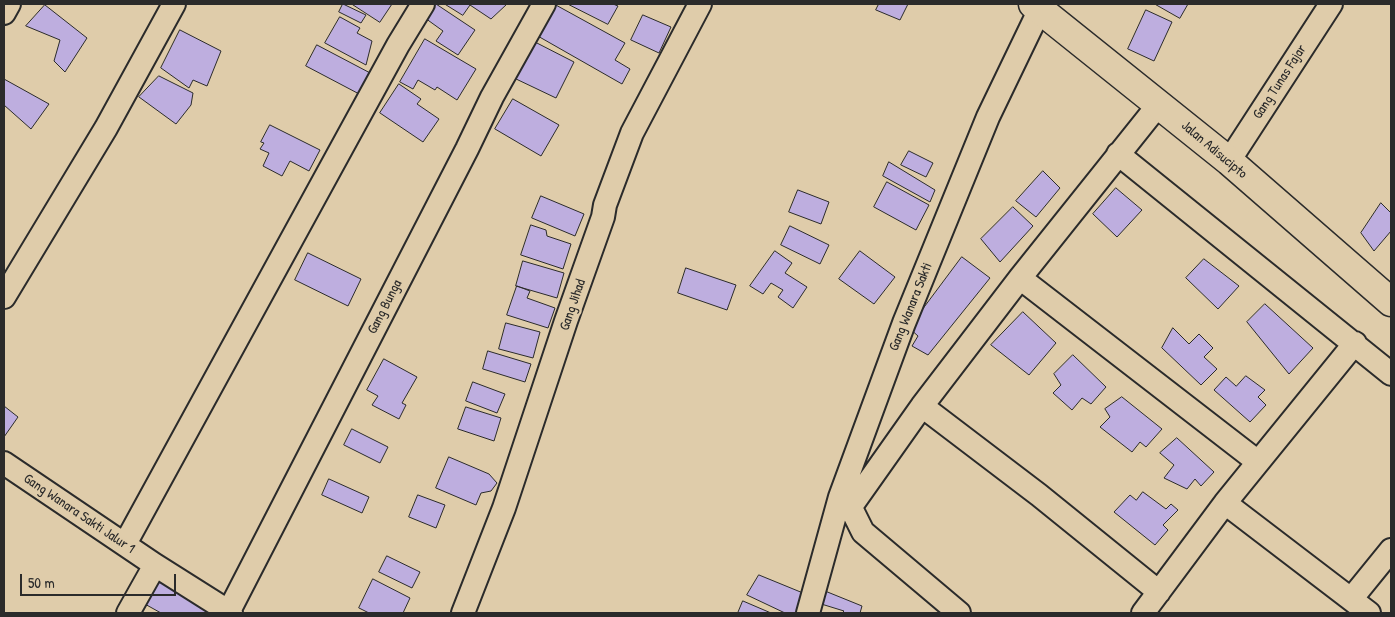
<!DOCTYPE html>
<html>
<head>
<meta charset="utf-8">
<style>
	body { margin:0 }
	#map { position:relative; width:1395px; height:617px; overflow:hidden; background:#dfccaa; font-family:"Patrick Hand",sans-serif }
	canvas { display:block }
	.frame { position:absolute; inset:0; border:5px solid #2b2b2b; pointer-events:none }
	.scale { position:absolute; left:20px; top:574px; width:156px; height:22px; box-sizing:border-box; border:2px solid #2b2b2b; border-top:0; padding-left:6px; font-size:15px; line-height:18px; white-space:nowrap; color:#2b2b2b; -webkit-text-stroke:4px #dfccaa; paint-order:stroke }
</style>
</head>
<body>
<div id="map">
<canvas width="1395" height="617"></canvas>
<div class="frame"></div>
<div class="scale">50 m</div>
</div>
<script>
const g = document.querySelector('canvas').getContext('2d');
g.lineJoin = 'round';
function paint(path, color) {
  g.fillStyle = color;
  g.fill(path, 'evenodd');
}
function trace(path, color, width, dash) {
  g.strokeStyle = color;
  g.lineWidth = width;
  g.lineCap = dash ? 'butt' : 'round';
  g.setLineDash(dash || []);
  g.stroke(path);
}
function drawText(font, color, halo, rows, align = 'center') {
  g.font = font + ' "Patrick Hand",sans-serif';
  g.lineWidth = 4.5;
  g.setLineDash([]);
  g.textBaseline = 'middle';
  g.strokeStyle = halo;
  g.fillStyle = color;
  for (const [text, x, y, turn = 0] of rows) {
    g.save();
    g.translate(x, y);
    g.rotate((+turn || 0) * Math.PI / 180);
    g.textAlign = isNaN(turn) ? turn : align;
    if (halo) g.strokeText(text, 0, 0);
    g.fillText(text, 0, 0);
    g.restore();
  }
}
const building = new Path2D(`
	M343,4L366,15L361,23L339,12Z
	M352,4H392L380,22Z
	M436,4L475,30L458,55L436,41L443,31L425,18Z
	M445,4H507L491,19L470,5L463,15Z
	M554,4L625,43L615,60L630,69L622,84L536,35Z
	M568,4H613L618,6L608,24Z
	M879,4H908L900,20L876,10Z
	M1155,4H1188L1180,18Z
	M45,5L87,38L65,72L54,61L60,40L26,26Z
	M1146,10L1172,22L1154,61L1128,49Z
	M643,15L671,27L659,53L631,40Z
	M340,17L360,28L357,33L372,41L366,65L325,43Z
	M180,30L221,51L207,86L193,80L189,88L161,68Z
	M425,39L476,69L457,100L437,87L435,90L418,80L413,89L400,82Z
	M533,41L574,62L556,98L514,78Z
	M317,45L374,75L363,96L306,66Z
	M159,76L193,93L191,105L176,124L139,97Z
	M4,79L49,104L31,129L4,105Z
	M399,84L421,99L417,104L439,119L423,142L380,113Z
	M513,99L559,125L541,156L495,129Z
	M270,125L320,150L309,171L290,161L282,176L263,166L269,153L260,149L264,143L261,142Z
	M909,151L933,163L926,177L901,165Z
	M889,162L935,190L930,202L883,176Z
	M1043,171L1060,188L1036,217L1016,201Z
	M887,182L929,205L916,230L874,207Z
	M1116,188L1142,210L1117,237L1093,214Z
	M798,190L829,202L821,224L789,212Z
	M541,196L584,214L575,236L532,218Z
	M1381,203L1391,213V231L1374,251L1361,233Z
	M1013,207L1033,226L1000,262L981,239Z
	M531,225L546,230L547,236L571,244L563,269L521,255Z
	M790,226L829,245L820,264L781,245Z
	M775,251L792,263L785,273L807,287L793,308L778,297L783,290L771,283L763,294L750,286Z
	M860,251L895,277L874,304L839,279Z
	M308,253L361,279L348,306L295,280Z
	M962,257L990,278L928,355L912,346L918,336L909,328Z
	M1204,259L1239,286L1218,309L1186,278Z
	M523,261L564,273L557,298L516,286Z
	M686,268L736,285L727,310L678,293Z
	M517,286L530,291L527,298L555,308L548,328L507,315Z
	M1265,304L1313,348L1289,374L1247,322Z
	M1023,312L1056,343L1029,375L991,345Z
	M506,323L540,332L533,358L499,349Z
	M1173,328L1189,344L1199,334L1213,348L1204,357L1217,369L1201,385L1162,348Z
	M488,351L531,364L525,382L483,369Z
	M1073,355L1106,387L1091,404L1082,398L1072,410L1053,393L1061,385L1054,374Z
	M384,359L417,377L402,403L406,405L399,419L372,405L378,396L367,390Z
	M1246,376L1265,390L1258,397L1266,405L1250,422L1214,390L1226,377L1236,386Z
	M473,382L505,394L497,413L466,401Z
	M1122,397L1162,429L1146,447L1140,442L1132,452L1100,427L1110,417L1105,409Z
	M4,406L18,417L4,437Z
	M466,407L501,418L494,441L458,429Z
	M352,429L388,447L380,463L344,445Z
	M1177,438L1214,472L1201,486L1195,479L1187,489L1164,478L1174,465L1160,453Z
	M449,457L489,474L497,483L491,491L481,493L476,505L436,488Z
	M329,479L369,497L362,513L322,495Z
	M1143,492L1166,509L1171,504L1178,510L1163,525L1168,530L1155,545L1114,512L1130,495L1136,500Z
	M418,495L445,505L436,528L409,517Z
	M387,556L420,572L412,588L379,572Z
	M759,575L803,593L796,613H785L747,595Z
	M159,579L212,613H161L143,603Z
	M373,579L410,598L403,613H369L359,608Z
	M825,591L862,606L860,613H842L844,611L818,603Z
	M743,601L771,613H738Z`);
paint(building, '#beaedf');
trace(building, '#2b2b2b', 1);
const minor = new Path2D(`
	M4,13L9,4
	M1118,154L1391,374
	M1229,161L1331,4
	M1020,278L1258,462
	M4,297L106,128L174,4
	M922,406L1039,495L1159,592
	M4,463L155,565L231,613
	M1225,503L1369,613
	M125,544L398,45L423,4
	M1352,598L1391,550
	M229,611L467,149L492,97L544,4
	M128,613L155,565
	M463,613L504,508L566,321L603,217L605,205L632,133L700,4
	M808,613L840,497L904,323L988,117L1040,9
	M959,613L863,532L852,510V505L922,406L1020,278L1159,104
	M1143,613L1225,503L1355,343`);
const major = new Path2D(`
	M1033,4L1229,161L1391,302`);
trace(minor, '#2b2b2b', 26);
trace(major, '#2b2b2b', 31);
trace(minor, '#dfccaa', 22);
trace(major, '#dfccaa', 28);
drawText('14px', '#2b2b2b', '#dfccaa', [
	["Gang Tunas Fajar",1280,82,-57],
	["Jalan Adisucipto",1214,150,40],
	["Gang Jihad",573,305,-71],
	["Gang Bunga",385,307,-63],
	["Gang Wanara Sakti",911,307,-68],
	["Gang Wanara Sakti Jalur 1",79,514,34]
]);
</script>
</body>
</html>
